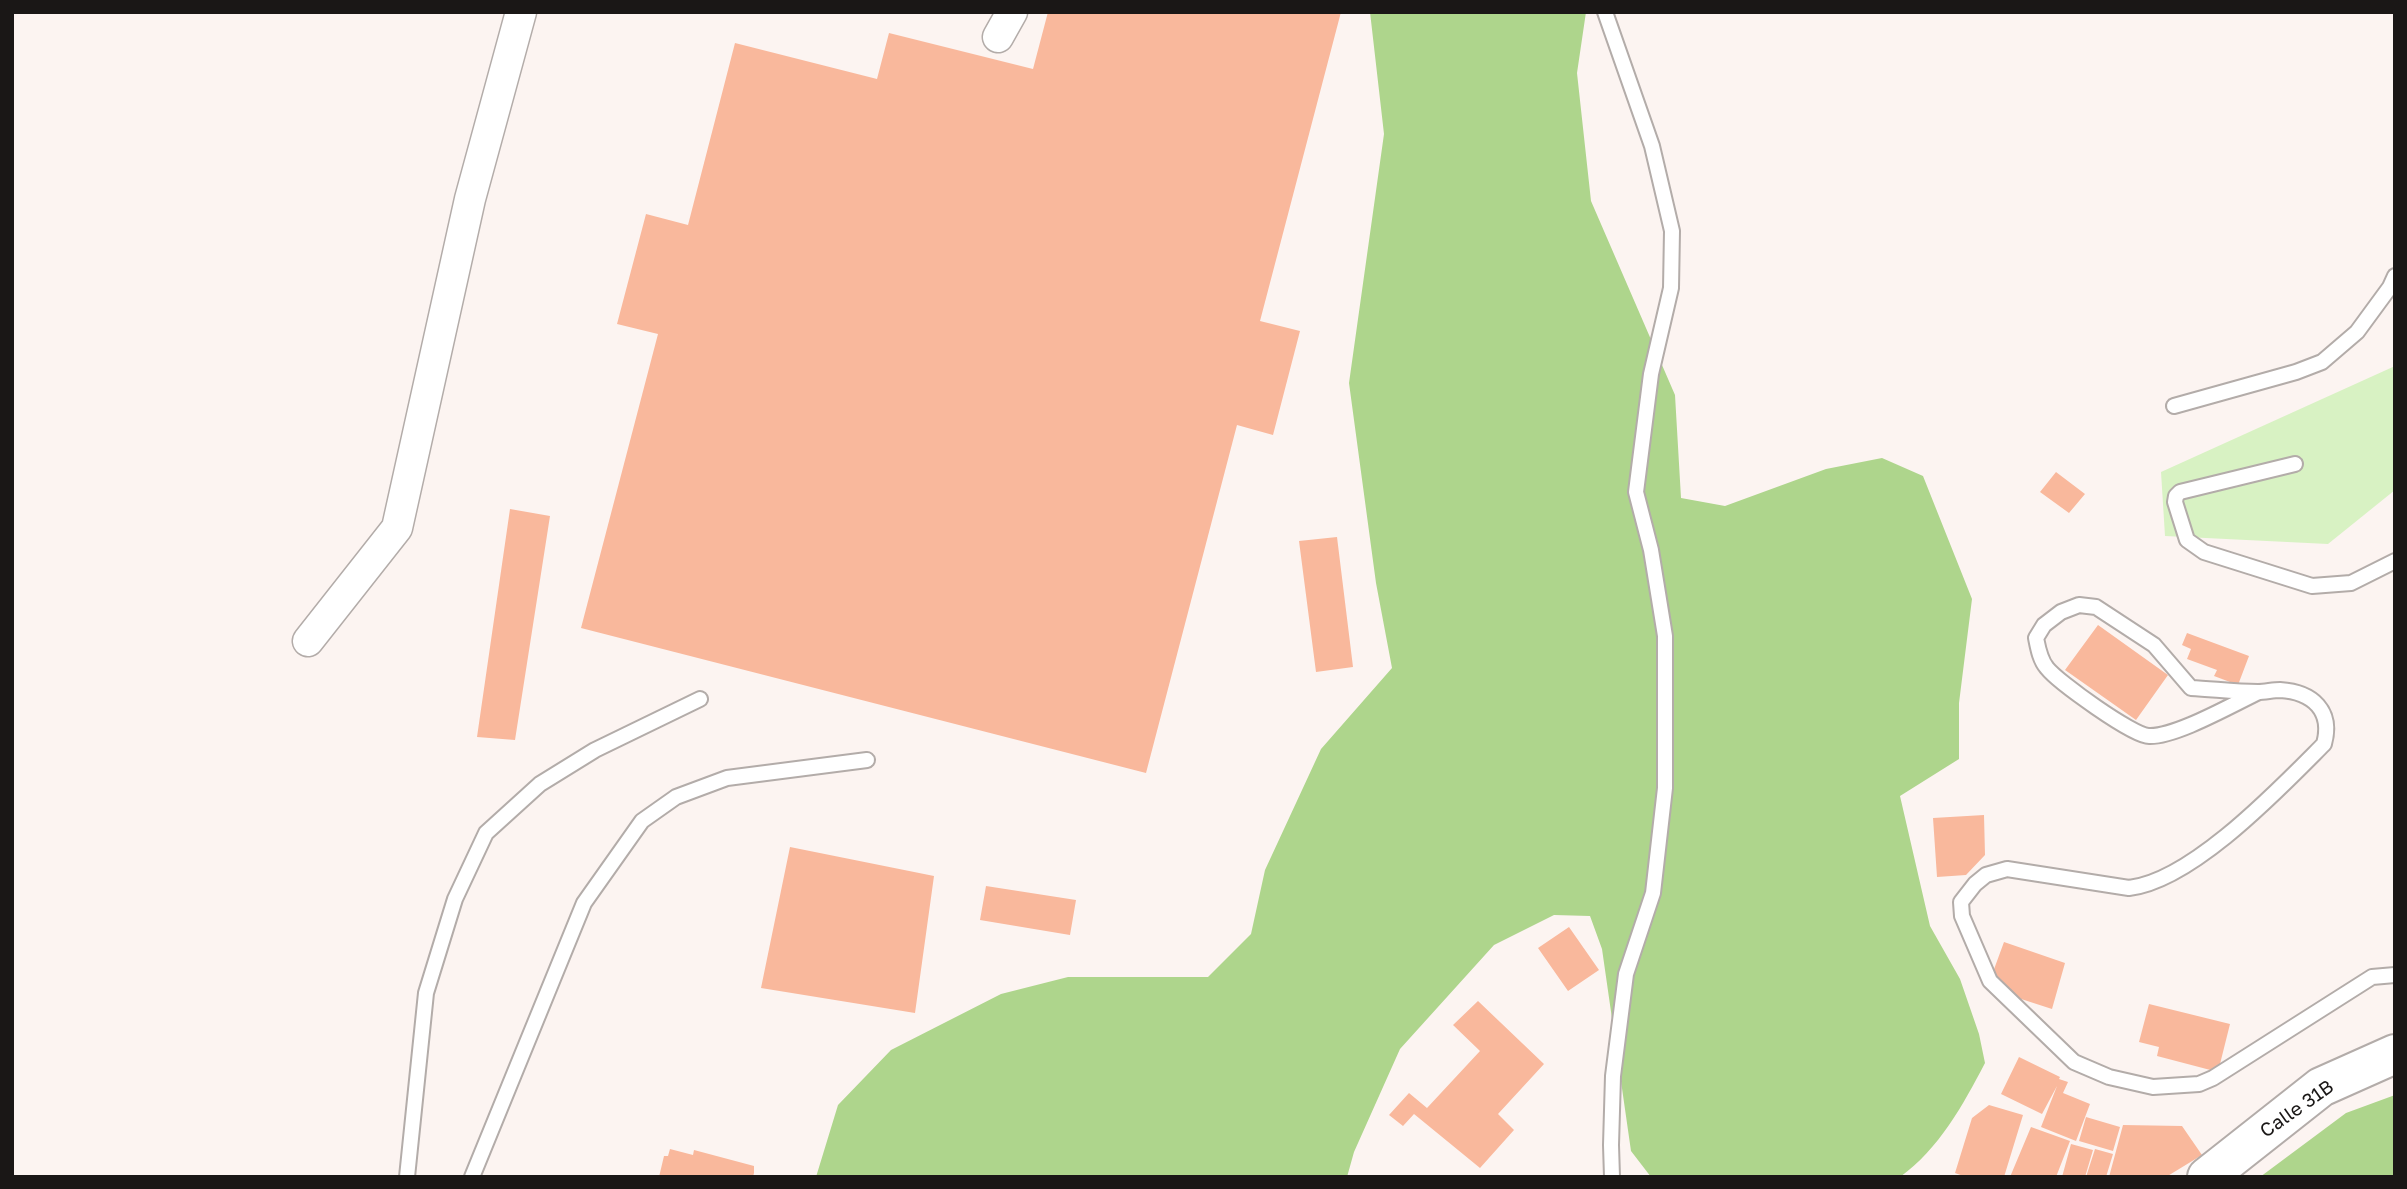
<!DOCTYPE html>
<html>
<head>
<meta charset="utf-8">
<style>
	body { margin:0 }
	#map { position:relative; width:2407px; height:1189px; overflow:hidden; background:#fcf4f1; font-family:"Golos Text",sans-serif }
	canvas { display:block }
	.frame { position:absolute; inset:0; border:14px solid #1a1716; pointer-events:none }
</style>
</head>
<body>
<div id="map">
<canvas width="2407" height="1189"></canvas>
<div class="frame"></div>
</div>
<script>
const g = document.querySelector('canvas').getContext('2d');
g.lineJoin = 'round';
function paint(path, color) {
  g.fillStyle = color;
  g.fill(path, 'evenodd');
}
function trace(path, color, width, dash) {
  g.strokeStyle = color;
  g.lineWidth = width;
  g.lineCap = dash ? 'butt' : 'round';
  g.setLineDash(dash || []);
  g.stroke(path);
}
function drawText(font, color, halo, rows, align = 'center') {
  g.font = font + ' "Golos Text",sans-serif';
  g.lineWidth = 6;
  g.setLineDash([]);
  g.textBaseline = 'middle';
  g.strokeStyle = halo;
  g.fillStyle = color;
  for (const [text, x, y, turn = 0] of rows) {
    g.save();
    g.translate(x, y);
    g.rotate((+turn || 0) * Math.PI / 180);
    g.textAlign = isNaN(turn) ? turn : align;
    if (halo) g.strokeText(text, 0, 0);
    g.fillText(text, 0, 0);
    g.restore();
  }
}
paint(new Path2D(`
	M2395,366V490L2328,544L2165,536L2161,472Z`), '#d8f2c3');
paint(new Path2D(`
	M1370,12H1586L1577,73L1591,201L1675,395L1681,498L1725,506L1826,469L1882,458L1923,476L1972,599L1959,703V759L1900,796L1930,926L1960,979L1979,1034L1985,1063C1963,1105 1939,1149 1900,1177H1651L1631,1151L1602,949L1590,916L1554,915L1494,945L1400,1049L1354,1152L1347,1177H816L838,1105L891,1050L1001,994L1068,977H1208L1251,934L1265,870L1321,749L1392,668L1376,583L1349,383L1384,134Z
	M2395,1095V1177H2260L2346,1113Z`), '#aed58c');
paint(new Path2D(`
	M1048,12H1341L1260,321L1300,331L1273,435L1237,425L1146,773L581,628L658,334L617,324L646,214L688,225L735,43L877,79L889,33L1033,69Z
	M2056,472L2085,494L2069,513L2040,492Z
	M510,509L550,516L515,740L477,737Z
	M1337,537L1353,667L1316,672L1299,541Z
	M2098,625L2168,675L2136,720L2065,670Z
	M2187,633L2249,656L2238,685L2214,676L2217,670L2187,659L2191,649L2182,645Z
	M1984,815L1985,855L1966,875L1937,877L1933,818Z
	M790,847L934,876L915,1013L761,988Z
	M986,886L1076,900L1070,935L980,920Z
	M1569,927L1599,970L1568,991L1538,948Z
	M2004,942L2065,963L2052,1009L2018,998L1993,972Z
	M1478,1001L1544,1064L1498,1114L1514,1130L1480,1168L1414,1114L1403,1126L1389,1115L1409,1093L1427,1108L1480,1051L1453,1025Z
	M2149,1004L2230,1024L2218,1072L2157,1056L2159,1047L2139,1042Z
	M2019,1057L2060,1077L2059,1079L2068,1082L2063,1093L2090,1104L2076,1141L2041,1127L2057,1086L2042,1114L2001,1094Z
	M1989,1105L2023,1115L2004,1177H1966L1955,1173L1972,1118Z
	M2086,1117L2120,1127L2113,1151L2079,1141Z
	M2123,1125L2182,1126L2202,1155L2166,1177H2109Z
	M2031,1127L2070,1141L2056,1177H2010Z
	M2071,1144L2093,1150L2085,1177H2062Z
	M670,1149L693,1155L694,1150L754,1166V1173L753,1177H659L664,1156H668Z
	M2095,1149L2113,1154L2106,1177H2086Z`), '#f9b89c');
const lane = new Path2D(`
	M1605,12L1652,146L1672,231L1671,288L1651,374L1636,492L1651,550L1665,636V788L1653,893L1626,974L1613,1076L1611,1145L1612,1177
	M2174,406L2296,372L2322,362L2357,332L2390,287L2395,276
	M2295,464L2180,492L2176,496L2175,502L2187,540L2204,552L2312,586L2351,583L2395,561
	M2259,692C2233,704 2176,737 2149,736C2133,736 2058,682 2047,668C2040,660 2038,648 2036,638L2044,625L2061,612L2079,605L2096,607L2154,645L2191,688C2213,689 2235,692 2258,692C2265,692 2273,690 2280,690C2313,692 2333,711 2324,744C2279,789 2192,881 2129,888L2007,869L1986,875L1975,884L1961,902L1962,916L1990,981L2074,1062L2109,1077L2153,1087L2199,1084L2213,1078L2372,977L2395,975
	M407,1177L426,993L455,899L486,833L540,784L595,750L700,699
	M472,1177L584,903L642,821L676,797L727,778L867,760`);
const street = new Path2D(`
	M998,37L1012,12
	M308,641L397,528L470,199L521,12`);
const secondary = new Path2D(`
	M2207,1177L2321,1087L2395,1054`);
trace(lane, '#b3aca9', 18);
trace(street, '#b3aca9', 33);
trace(secondary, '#b3aca9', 42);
trace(lane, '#fff', 14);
trace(street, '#fff', 30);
trace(secondary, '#fff', 38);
drawText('19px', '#1a1716', '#fff', [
	["Calle 31B",2297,1109,-35]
]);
</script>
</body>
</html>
